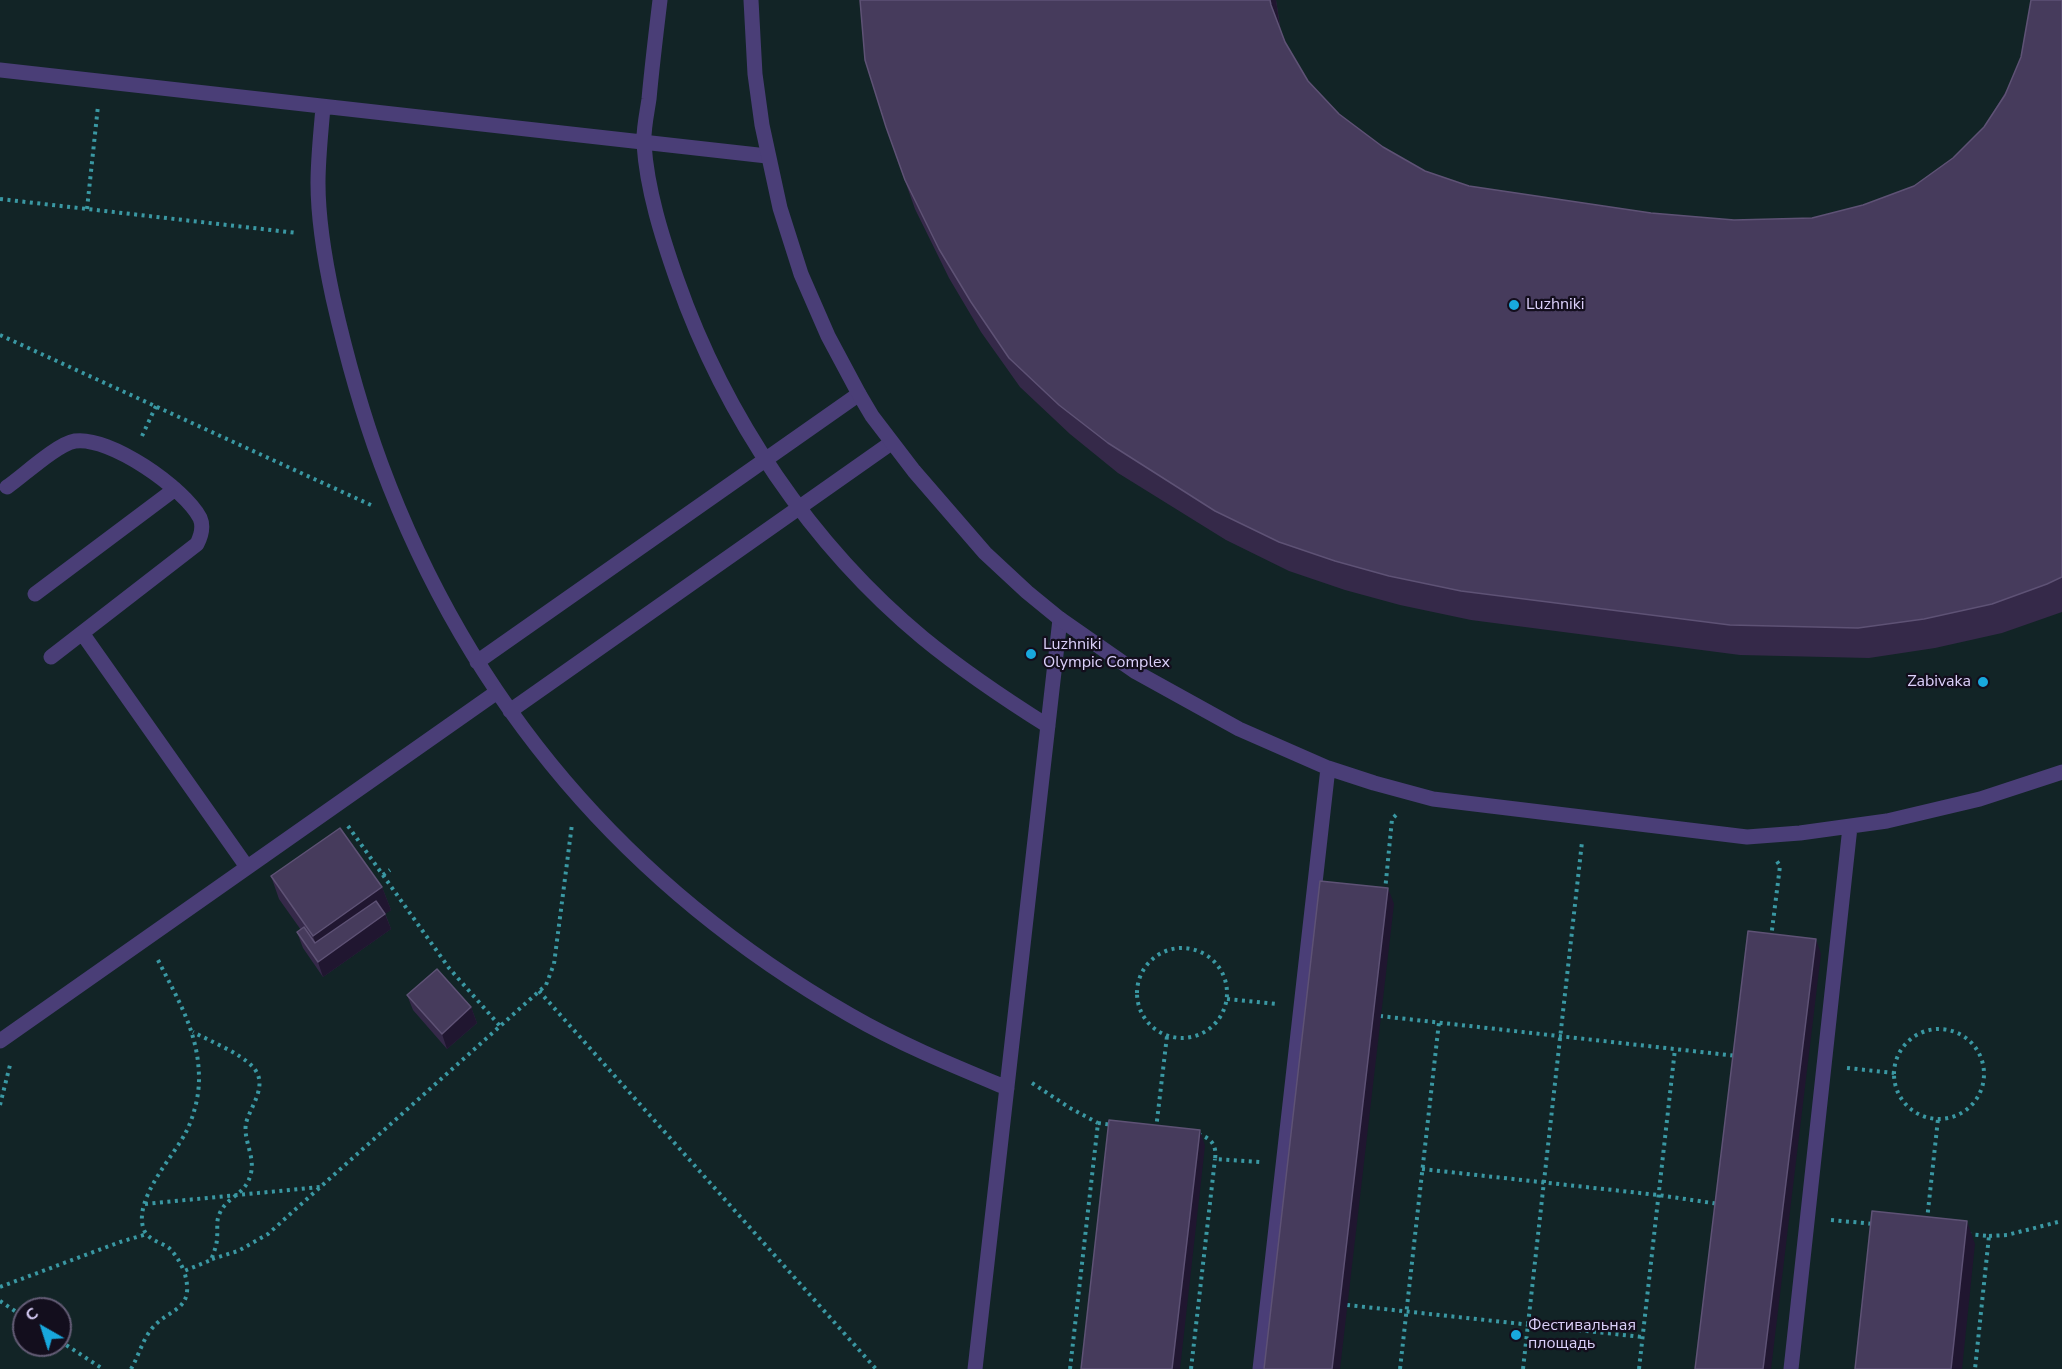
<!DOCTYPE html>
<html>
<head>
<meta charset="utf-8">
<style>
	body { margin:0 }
	#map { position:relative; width:2062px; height:1369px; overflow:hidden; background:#130e1d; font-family:"Nunito Sans",sans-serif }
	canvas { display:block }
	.north { position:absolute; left:12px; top:1297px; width:60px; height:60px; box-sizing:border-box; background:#130e1d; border:2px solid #635c75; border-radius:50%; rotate:321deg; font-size:16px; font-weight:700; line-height:24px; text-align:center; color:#dbd0fa }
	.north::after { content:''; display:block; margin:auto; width:21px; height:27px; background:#18a8dd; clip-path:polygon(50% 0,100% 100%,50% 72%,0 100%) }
</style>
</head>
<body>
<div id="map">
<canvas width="2062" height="1369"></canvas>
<div class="north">С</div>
</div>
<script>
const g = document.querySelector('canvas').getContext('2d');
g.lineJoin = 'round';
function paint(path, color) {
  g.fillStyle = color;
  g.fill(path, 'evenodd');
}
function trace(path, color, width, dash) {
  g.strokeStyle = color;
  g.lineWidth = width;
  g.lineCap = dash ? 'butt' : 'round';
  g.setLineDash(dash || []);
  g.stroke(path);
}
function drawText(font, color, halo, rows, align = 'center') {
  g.font = font + ' "Nunito Sans",sans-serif';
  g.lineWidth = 4.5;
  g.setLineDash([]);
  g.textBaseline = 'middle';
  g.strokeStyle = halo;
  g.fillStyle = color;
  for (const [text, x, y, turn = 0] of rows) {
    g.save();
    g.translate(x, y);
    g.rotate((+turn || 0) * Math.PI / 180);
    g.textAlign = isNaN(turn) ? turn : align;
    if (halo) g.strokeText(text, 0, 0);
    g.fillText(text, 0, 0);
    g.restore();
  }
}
paint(new Path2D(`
	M0,0H2062V1369H0ZM24,1309H60V1345H24Z`), '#122426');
trace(new Path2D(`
	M0,199L297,233
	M87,209L98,106
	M0,335L371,505
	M142,436L156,406
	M348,826L449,968L500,1026
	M383,875L390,870
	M1385,891L1392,819L1397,814
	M1771,938L1780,866L1776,860
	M1137 993a45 45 0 1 1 90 0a45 45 0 1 1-90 0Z
	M158,960C178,1000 199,1033 199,1079C199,1096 194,1116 186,1132C174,1156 132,1200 144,1230C148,1240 161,1242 169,1248C176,1255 180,1262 184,1271L211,1260C214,1252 217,1245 217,1238C218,1230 216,1222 219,1215C226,1196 246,1196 251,1173C255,1156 243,1140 246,1123C251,1105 269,1085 253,1067C240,1053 210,1041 193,1032
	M539,991L876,1369
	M1227,999L1277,1004
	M1380,1016L1737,1056
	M1894 1074a45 45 0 1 1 90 0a45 45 0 1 1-90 0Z
	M1847,1068L1894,1073
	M1032,1083L1070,1108L1098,1123
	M0,1105L10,1065
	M1156,1129L1167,1036
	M1198,1134C1211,1138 1217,1145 1215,1159L1260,1162
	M1422,1169L1658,1195L1719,1204
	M145,1204L320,1187
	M1831,1220L1874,1224
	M1927,1220L1938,1119
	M1968,1234L1989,1236L1975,1369
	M1989,1236L2007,1235L2062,1221
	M212,1259L238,1251L268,1234L546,985L554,964L572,824
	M0,1287L120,1242L147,1234
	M0,1301L24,1317
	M1347,1305L1642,1337
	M60,1341L103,1369
	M131,1369C138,1357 142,1342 150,1331C167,1307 197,1313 184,1271
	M1070,1369L1098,1123L1113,1125
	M1191,1369L1215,1159
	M1400,1369L1439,1022
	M1523,1369L1582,842
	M1639,1369L1675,1049`), '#3a98a3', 4, [3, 4.5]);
trace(new Path2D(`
	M660,0C656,33 652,66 649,99C647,113 643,130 644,144C647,190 662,237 677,280C725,417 811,545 923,638C962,670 1005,699 1048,726
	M0,70L767,156
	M323,107C321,132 318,158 318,183C318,222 325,261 333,298C346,355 361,410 381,464C470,704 629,888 850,1015C900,1044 954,1066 1007,1088
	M7,487C23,476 57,444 75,441C110,436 184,488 200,518C204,527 201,536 197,544L51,657
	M35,594L175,489
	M82,633L247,867
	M477,662L859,394
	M510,711L891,443
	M0,1041L497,692
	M975,1369L1060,619`), '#4a3e77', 15);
trace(new Path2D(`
	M751,0L755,74L762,125L780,208L801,274L828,336L859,394L872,416L914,471L985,553L1027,592L1060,619L1136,672L1239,729L1328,768L1374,783L1433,799L1747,837L1800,833L1887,821L1980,799L2062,772
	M1260,1369L1328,768
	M1791,1369L1850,827`), '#4a3e77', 15);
paint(new Path2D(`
	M1276,0L1281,32L1285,42L1308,81L1339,114L1383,147L1425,171L1469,186L1651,213L1734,220L1812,218L1863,205L1914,186L1953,158L1984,127L2062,0V612L2002,633L1935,648L1869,658L1740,655L1471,620L1400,605L1345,590L1289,571L1226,540L1118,473L1070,434L1020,387L981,332L949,278L915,209L886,127Z
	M271,876L382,887L391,910L385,913L391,929L323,977L303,948L297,932L301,930L279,899Z
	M407,995L471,1007L477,1023L447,1049L413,1010Z`), '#352949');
paint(new Path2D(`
	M1270,0H1276L1281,35L1271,5Z
	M382,887L391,910L321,959L313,936Z
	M1388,888L1394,904L1340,1369H1332Z
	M385,914L391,929L323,977L318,962Z
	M1816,939L1821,954L1771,1369H1763Z
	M471,1007L477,1023L447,1049L442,1034Z
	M1200,1130L1205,1146L1180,1369H1172Z
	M1967,1221L1975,1244L1962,1369H1951Z`), '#201630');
const building = new Path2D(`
	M860,0H1270L1271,5L1285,42L1308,81L1339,114L1383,147L1425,171L1469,186L1651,213L1734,220L1812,218L1863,205L1914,186L1953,158L1984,127L2005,95L2021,57L2031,0H2062V577L2047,584L1992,604L1924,619L1858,628L1730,625L1461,591L1389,576L1335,561L1279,542L1215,511L1108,443L1059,405L1009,358L971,302L939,249L905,180L886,127L865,60Z
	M340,828L382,887L313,936L271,876Z
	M1320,881L1388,888L1332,1369H1264Z
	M376,901L385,914L318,962L297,932L304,927L315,943Z
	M1748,931L1816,939L1763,1369H1695Z
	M437,969L471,1007L442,1034L407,995Z
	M1109,1120L1200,1130L1172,1369H1081Z
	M1872,1211L1967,1221L1951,1369H1855Z`);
paint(building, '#463b5c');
trace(building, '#5e5275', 1.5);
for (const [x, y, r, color] of [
	[1514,305,6,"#18a8dd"],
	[1031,654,6,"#18a8dd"],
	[1983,682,6,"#18a8dd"],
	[1516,1335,6,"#18a8dd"]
]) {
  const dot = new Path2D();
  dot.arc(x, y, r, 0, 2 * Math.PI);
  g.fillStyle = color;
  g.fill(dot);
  trace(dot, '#130e1d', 2);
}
drawText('16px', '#dbd0fa', '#130e1d', [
	["Luzhniki",1526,305],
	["Luzhniki",1043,645],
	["Olympic Complex",1043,663],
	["Zabivaka",1971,682,"right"],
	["Фестивальная",1528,1326],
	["площадь",1528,1344]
], 'left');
</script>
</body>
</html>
